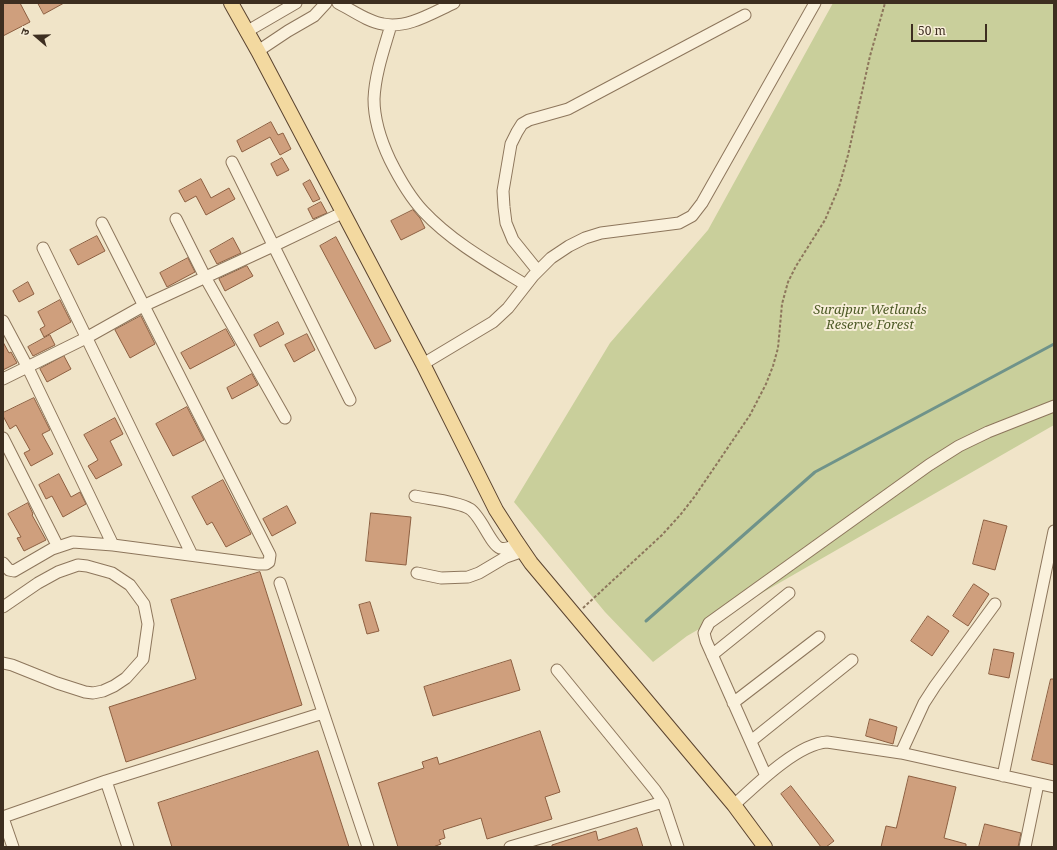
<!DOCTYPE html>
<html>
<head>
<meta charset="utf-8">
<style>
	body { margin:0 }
	#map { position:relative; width:1057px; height:850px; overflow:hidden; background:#f0e4c8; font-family:"Noto Serif","Noto Sans Devanagari",serif }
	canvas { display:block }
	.frame { position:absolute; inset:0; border:4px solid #3d2e20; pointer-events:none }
	.north { position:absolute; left:16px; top:16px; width:40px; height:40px; -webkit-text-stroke:3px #f7eed8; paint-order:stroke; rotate:290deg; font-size:11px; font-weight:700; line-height:16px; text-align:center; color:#3d2e20 }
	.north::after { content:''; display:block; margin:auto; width:14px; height:18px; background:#3d2e20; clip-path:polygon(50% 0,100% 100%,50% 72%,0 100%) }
	.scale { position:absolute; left:911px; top:24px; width:76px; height:18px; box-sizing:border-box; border:2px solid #3d2e20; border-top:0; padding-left:5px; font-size:12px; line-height:14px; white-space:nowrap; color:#3d2e20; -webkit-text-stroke:3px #f7eed8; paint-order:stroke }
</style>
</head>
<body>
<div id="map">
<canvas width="1057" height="850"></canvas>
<div class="frame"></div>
<div class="north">उ</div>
<div class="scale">50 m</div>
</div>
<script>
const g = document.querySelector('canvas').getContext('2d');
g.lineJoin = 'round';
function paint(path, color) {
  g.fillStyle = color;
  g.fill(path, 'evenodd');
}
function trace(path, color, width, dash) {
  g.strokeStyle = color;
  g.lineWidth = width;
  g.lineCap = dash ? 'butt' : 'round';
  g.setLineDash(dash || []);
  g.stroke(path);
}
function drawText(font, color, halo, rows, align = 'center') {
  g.font = font + ' "Noto Serif",serif';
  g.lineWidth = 4;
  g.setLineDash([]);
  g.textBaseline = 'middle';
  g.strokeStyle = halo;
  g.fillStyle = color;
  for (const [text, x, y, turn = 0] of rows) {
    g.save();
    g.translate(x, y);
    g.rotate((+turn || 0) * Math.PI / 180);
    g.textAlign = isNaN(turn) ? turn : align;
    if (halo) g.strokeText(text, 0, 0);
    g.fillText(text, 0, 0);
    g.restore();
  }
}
paint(new Path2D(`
	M833,3H1054V425L687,636L653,662L605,612L514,502L610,343L708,230Z`), '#c9cf9b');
trace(new Path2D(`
	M646,621L815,472L1054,344`), '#6f938a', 3);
const building = new Path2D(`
	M3,3H20L30,22L3,36Z
	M38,3H64L44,14Z
	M271,122L278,135L283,133L291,149L280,155L270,137L242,152L237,141Z
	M282,158L289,170L277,176L271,164Z
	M201,179L211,198L229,188L235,199L206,215L196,196L185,202L179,191Z
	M310,180L320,199L313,202L303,184Z
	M321,202L327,213L313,219L308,209Z
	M413,210L420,218L425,228L401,240L391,221Z
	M97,236L105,251L78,265L70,250Z
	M336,237L391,341L375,349L320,246Z
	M233,238L241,253L217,264L210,251Z
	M188,258L195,272L167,287L160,273Z
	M247,266L253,276L225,291L219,279Z
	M28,282L34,294L19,302L13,291Z
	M60,300L71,322L44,337L40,329L45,326L38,312Z
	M141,316L155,344L130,358L115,330Z
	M278,322L284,334L260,347L254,335Z
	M226,329L235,345L190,369L181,353Z
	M307,334L315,350L294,362L285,345Z
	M50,335L55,345L33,356L28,347Z
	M3,342L9,353L11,352L17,363L3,370Z
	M64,356L71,369L47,382L40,369Z
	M252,374L258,385L232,399L227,388Z
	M34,398L50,430L42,434L53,454L31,466L24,453L30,450L16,425L10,429L3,416V413Z
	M187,407L204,440L173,456L156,424Z
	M115,418L123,434L110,441L122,465L96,479L88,466L98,460L84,435Z
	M59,474L71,497L80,492L86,504L63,517L52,496L46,499L39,485Z
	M223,480L251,534L226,547L212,522L207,525L192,497Z
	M28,503L33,514L32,515L46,540L24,551L17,538L21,537L8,514Z
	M287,506L296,523L272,536L263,519Z
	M371,513L411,517L406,565L366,561Z
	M984,520L1007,526L995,570L973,564Z
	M260,572L302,705L126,762L109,707L196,679L171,600Z
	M974,584L989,594L968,626L953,616Z
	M370,602L379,631L367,634L359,605Z
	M928,616L949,631L932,656L911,641Z
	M994,649L1014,653L1009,678L989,674Z
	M511,660L520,690L433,716L424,687Z
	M1051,679H1054V765L1032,760Z
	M870,719L897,727L893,744L866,736Z
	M540,731L560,792L545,797L552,819L487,839L481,818L443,830L445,838L439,840L441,844L433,847H398L378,783L424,768L422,762L437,757L439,764Z
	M318,751L349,847H172L158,803Z
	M909,776L956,787L944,838L966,844V847H881L886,826L896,828Z
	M791,786L834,841L826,847H821L781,794Z
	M985,824L1021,833L1018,847H979Z
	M637,828L643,847H552V845L596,831L598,840Z`);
paint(building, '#cf9f7d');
trace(building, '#8d5f41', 1);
const minor = new Path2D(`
	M338,3C352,10 368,22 383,24C407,29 432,13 454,3
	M391,25C384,49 375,74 374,99C374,120 381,141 390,160C399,178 409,196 423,211C452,242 490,263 526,285
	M246,32L296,3
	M258,51L288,31L314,16L326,3
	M232,162L350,400
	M176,219L205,277L285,418
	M43,248L192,555
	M538,271L513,240L506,223L504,207L503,191L511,144L517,132L522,124L529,120L568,109L745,15
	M3,321L28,368L113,545
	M423,364L493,322L508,308L533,276L551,258L569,246L585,238L601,233L679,223L692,216L702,203L815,3
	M3,379L86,338L143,306L273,246L342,213
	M3,438L58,547
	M415,496C429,499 460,502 470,509C481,516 491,545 500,548C505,550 513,546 518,544
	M3,563L9,570L14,571L52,549L73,542L113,545L258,564H266L269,562L270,555L102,223
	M417,573L441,578L468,577L479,573L506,557L523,551
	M280,583L368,847
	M3,607L38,583L58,572L78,565L87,566L112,573L130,585L144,604L148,624L143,659L126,678L114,686L103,691L93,693L85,692L57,683L12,665L3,663
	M712,655L789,593
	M557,670L655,790L663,802L678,847
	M733,703L819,637
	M751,741L852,660
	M901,753L924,703L935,686L995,604
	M766,776L706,641L704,633L709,623L929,465L959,446L988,432L1054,406
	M1003,776L1054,531
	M106,781L128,847
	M734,805C756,785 797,744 827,742L901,753L1054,787
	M3,817L106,781L323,713
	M3,818L13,847
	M510,847L663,802
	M1025,847L1038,784`);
const major = new Path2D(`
	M231,3L258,51L423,364L496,510L516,541L531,563L734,805L765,847`);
trace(minor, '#8d765c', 13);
trace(major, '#5b4430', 16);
trace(new Path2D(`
	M583,608L662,535L681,514L695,496L750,415L766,384L773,366L778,348L782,304L788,282L796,266L825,220L839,187L848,155L870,56L885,3`), '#8d765c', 2, [3, 2]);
trace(minor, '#faf1dc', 11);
trace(major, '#f3d9a0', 14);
drawText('italic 13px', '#4d5a26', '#f7eed8', [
	["Surajpur Wetlands",870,310],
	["Reserve Forest",870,325]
]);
</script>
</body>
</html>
